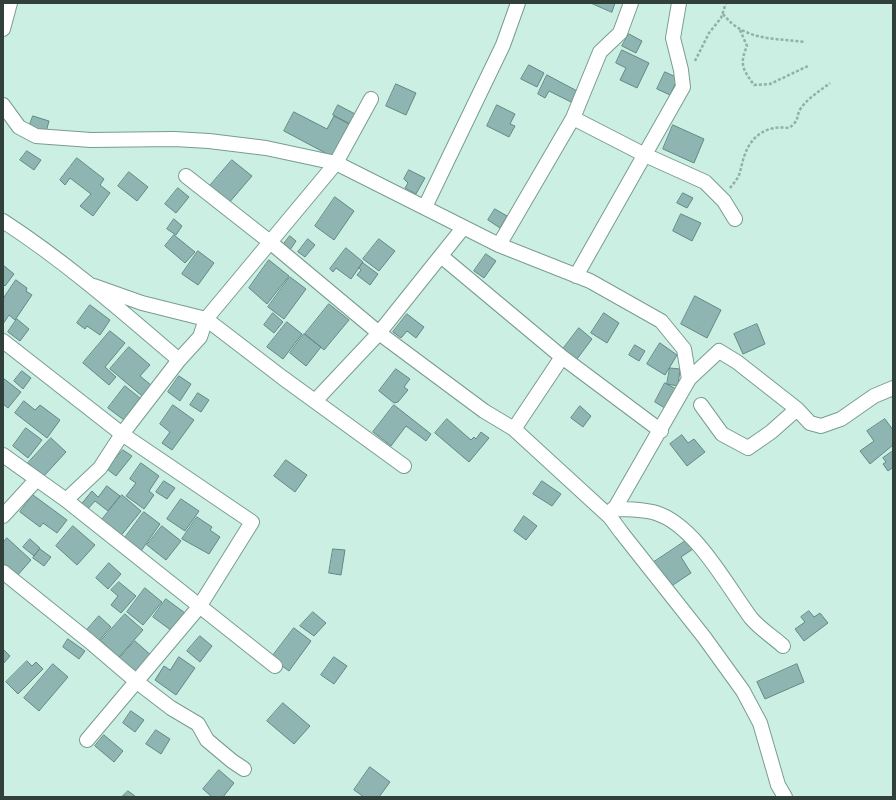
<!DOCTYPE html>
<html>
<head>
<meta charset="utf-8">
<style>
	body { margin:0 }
	#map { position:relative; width:896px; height:800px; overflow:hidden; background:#cbf0e3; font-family:"Archivo Narrow",sans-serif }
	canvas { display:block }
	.frame { position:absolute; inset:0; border:4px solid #32403b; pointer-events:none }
</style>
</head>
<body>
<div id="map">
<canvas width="896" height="800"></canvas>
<div class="frame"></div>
</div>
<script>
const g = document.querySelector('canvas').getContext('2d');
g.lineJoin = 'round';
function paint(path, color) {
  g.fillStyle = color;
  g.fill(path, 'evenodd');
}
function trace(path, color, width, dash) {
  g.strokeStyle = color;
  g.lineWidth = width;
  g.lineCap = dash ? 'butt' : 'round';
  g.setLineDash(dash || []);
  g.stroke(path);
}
const building = new Path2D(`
	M591,3H615L612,12Z
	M629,34L642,41L636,53L622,46Z
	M622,50L649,63L637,88L620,80L626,68L616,63Z
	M529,65L544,73L537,87L521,79Z
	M665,72L678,78L670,95L657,89Z
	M547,75L579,92L573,103L549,91L545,98L538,94Z
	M396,84L416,93L406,115L386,106Z
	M338,105L355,114L350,124L333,115Z
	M497,105L515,114L510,124L515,126L509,137L487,126Z
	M294,112L327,129L334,116L349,124L333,157L284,131Z
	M33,116L49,121L46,132L29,127Z
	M673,125L704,139L694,163L663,149Z
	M27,151L41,160L34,170L20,160Z
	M77,158L104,179L100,185L110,193L93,216L80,206L91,194L70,178L65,185L60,180Z
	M232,160L252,176L228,204L208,188Z
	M409,170L425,178L416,194L405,188L408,183L404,179Z
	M129,172L148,187L137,201L118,186Z
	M178,188L189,197L176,213L165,204Z
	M683,193L693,198L687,208L677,203Z
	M335,197L354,211L334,240L315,226Z
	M495,209L507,216L500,228L488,220Z
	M681,214L701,223L692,241L673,231Z
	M174,219L182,226L176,235L167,229Z
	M174,235L195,252L185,263L165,246Z
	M290,236L296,241L290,250L283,245Z
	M308,239L315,245L305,257L298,252Z
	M379,239L395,251L379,271L363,259Z
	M346,248L363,262L351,279L336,268L333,272L330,269Z
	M198,251L214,263L198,285L182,274Z
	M486,254L496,261L484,278L474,271Z
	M269,260L289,276L267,304L249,288Z
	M363,263L378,274L370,285L357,275L361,270L359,268Z
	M3,265L14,274L5,286L3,284Z
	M290,277L306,289L284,319L268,307Z
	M16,280L27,288L26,291L32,295L15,320L9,315L3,324V299Z
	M695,296L721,310L707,338L681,324Z
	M329,304L349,320L324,350L305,334Z
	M90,305L110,320L100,335L87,326L85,329L77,323Z
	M273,313L283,322L274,333L264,325Z
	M604,313L619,323L607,343L591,333Z
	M407,314L424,327L416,338L407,331L401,338L393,332Z
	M17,319L29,329L20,341L8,332Z
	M287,322L302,334L283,359L267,347Z
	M757,324L765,344L743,354L734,334Z
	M579,328L592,339L577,359L563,349Z
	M110,331L125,343L105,367L116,377L109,385L83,363Z
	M304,334L321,347L306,366L290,353Z
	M660,343L677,355L665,375L647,364Z
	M635,345L645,351L639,361L629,355Z
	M129,347L150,365L140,376L151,385L142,396L110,369Z
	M670,368L680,369L678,386L667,384Z
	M396,369L410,379L404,387L408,390L398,402L394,403L379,391Z
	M22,371L31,378L23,389L14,381Z
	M179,376L191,384L180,401L168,392Z
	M3,378L21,392L8,408L3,404Z
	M665,383L678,390L668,410L655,402Z
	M125,386L140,398L124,420L108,408Z
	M198,393L209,400L201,412L190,405Z
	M24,401L35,410L40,405L60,420L47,438L15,413Z
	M173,405L194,420L172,450L162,443L170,432L160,424Z
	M394,405L431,434L426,441L406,426L391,446L373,432Z
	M580,406L591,416L583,427L571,418Z
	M447,419L471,440L474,437L476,439L481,432L489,438L469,462L435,433Z
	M885,419L893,430V445L870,464L860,451L874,441L867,431Z
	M26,428L42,440L28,458L13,446Z
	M682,435L688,443L694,439L705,452L687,466L670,444Z
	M51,438L66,452L43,477L28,463Z
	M123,450L132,456L116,476L107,469Z
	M893,451V470L892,468L888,471L883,464L886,462L883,458Z
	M286,460L307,475L295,492L274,476Z
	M141,463L159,476L149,491L154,495L144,509L126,496L136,483L130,479Z
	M164,481L175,488L167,499L156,492Z
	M542,481L561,494L552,506L533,494Z
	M107,486L120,496L108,511L95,501L85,512L79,507L92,491L98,497Z
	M33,495L67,520L57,533L43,523L40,527L20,512Z
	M122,495L141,511L119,538L100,522Z
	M181,499L199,511L185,531L167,519Z
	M144,512L160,524L141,551L124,539Z
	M524,516L537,526L526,540L514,531Z
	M197,517L212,527L210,530L220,537L209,554L182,539Z
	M73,526L95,545L77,565L56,546Z
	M162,526L181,541L166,560L147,545Z
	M7,538L31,560L16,577L3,565V543Z
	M30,539L40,548L34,556L23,547Z
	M687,540L693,549L681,557L691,573L667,589L651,564Z
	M40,549L51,557L44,566L33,558Z
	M333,549L345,550L341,575L329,573Z
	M109,563L121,574L108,589L96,578Z
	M119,582L136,596L121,613L111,605L118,596L111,590Z
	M145,588L162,602L143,625L127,612Z
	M166,599L185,613L172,631L153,617Z
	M809,611L814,617L820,613L828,623L804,641L795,629L805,622L801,617Z
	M313,612L326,623L314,636L300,626Z
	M125,614L143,630L119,657L101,641Z
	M99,616L111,627L98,642L86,631Z
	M294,628L311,641L289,671L271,658Z
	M200,636L212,646L200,662L187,651Z
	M68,639L85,651L79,659L63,647Z
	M135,641L153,657L136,672L120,658Z
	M3,649L10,656L3,664Z
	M179,657L195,668L176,695L155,680L164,666L170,670Z
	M334,657L347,666L334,684L321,675Z
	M27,661L32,666L36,662L43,669L18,694L6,682Z
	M53,664L68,677L39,711L24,698Z
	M797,664L804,682L765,699L757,682Z
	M283,703L310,726L294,744L267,721Z
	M131,711L144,720L135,732L123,723Z
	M156,730L170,739L161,754L146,744Z
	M104,735L123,751L114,762L95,746Z
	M370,767L390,782L379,797H364L354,790Z
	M219,770L234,783L223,797H212L203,789Z
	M128,791L135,796L134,797L123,796Z`);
paint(building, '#8eb5b2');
trace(building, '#628885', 1);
const street = new Path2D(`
	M3,29L10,3
	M3,105L19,127L36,136L91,140L174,139L209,141L266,148L336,163L499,245L590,281L661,321L684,349L689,379L719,351L737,362L797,409
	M573,118L645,155L705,182L724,201L735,219
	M186,176L270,242L379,333L484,411L514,429L610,517L621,532L704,637L743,691L760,723L778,785L785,797
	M425,207L503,45L518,3
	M3,221C66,262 122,311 179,360
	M499,245L573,118L600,52L620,33L631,3
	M441,256L562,357L661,431
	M576,276L683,87L681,70L673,38L679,3
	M94,286L142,303L206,319L283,378L404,466
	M3,341L122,434L252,522L199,607L87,740
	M316,400L379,333L463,228
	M701,405L722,434L748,448L771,432L797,409L810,423L821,426L841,419L874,396L893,388
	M514,429L562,357
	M3,455L66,500L275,666
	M66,500L100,468L122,434L179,360L200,337L206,319L336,163L371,99
	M613,509C627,509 643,509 656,513C695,525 727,586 751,618C759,628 773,637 783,646
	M611,515L689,379
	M3,516L36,480
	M3,572L89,641L137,682L171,708L198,724L207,740L232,761L244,769`);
trace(street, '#799c90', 16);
trace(new Path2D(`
	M723,14C744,41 774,38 805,42
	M740,30L747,46C739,65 743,69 754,85L770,84L808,66
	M695,61L709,33L721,18L726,3
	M730,188C733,184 737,180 739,175C741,169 742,163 744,157C751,135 767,125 789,128C801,119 795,117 801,108C809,97 820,91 830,83`), '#93b0a6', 2.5, [3, 2]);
trace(street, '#fff', 14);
</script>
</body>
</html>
